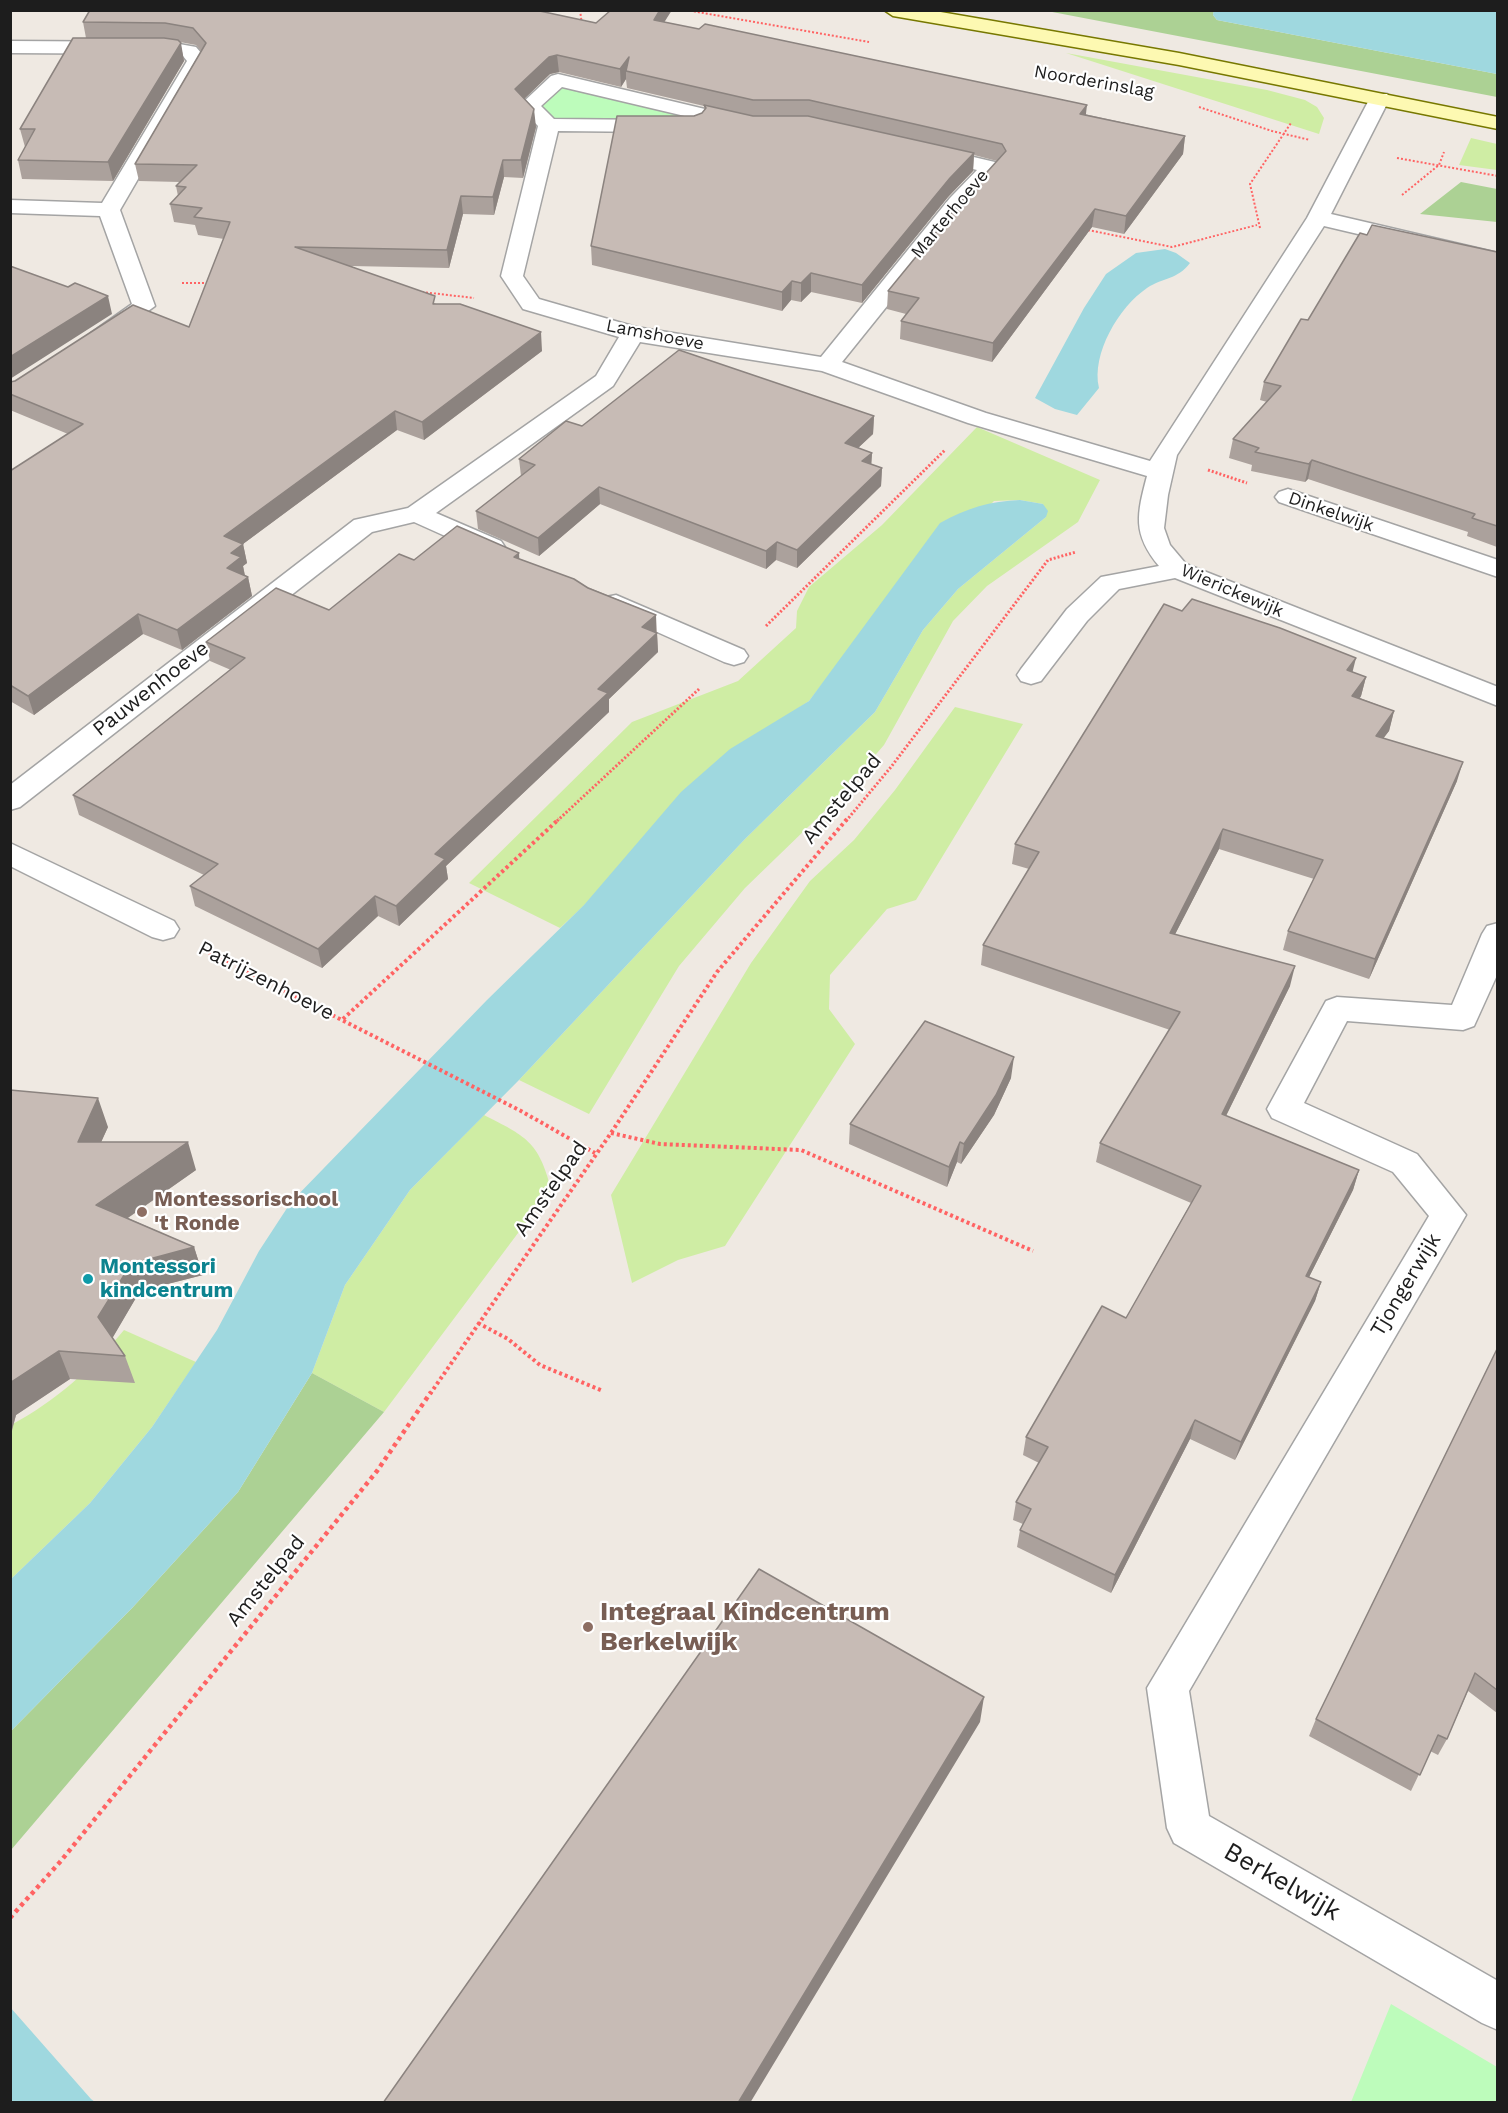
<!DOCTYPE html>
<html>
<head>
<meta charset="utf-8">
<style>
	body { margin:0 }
	#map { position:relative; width:1508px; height:2113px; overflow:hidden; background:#efe9e2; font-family:"Work Sans",sans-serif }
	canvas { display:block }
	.frame { position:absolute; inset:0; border:12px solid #1d1d1d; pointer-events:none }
</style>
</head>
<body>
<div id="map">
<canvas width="1508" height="2113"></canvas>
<div class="frame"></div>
</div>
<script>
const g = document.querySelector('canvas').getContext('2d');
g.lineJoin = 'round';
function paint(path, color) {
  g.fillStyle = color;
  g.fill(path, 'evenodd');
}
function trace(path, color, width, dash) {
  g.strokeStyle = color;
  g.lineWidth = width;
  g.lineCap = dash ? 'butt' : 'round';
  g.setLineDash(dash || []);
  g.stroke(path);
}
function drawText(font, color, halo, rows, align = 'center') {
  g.font = font + ' "Work Sans",sans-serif';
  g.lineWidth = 4.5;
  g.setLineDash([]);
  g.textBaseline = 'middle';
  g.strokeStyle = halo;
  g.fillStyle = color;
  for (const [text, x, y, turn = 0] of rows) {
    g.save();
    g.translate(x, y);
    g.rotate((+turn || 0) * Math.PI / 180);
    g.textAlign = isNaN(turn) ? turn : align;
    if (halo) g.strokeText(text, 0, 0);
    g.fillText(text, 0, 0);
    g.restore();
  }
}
paint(new Path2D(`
	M1066,53L1267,90L1305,100L1317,107L1324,118L1319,134Z
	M1471,138L1497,144V170L1459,165Z
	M977,427L1100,480L1078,522L987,586L953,621L884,745L839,797L745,888L679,966L589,1114L519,1080L745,839L875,712L923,630L958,589L1046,517L1043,504L1020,500L994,501L858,638L809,701L781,720L560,928L469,883L632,722L738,681L796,628L797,611L809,587L882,525Z
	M955,707L1023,724L916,900L887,909L830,975L829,1009L855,1044L725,1246L678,1260L632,1283L611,1195L751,963L810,881L854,840L895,790Z
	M484,1115C525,1136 539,1141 551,1189L384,1412L312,1373L345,1285L410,1190Z
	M124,1330L196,1362L152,1427L90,1503L11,1579V1425C57,1400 90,1370 124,1330Z`), '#cfeda4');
paint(new Path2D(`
	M1047,11H1214L1213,15L1217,20L1497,74V97Z
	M1461,182L1497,189V222L1420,214Z
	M312,1373L384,1412L11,1850V1731L133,1607L238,1492Z`), '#acd194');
paint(new Path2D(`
	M558,80L753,126L549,125L529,106Z
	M1391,2004L1497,2067V2102H1351Z`), '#bdfcbb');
paint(new Path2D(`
	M1214,10L1497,11V74L1217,20L1213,15Z
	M1165,249L1176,253L1190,263C1177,280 1164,277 1147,288C1119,307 1091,354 1099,388L1077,415L1055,409L1035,398L1084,308L1106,274L1136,253Z
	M1020,500L1043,504L1048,511L1046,517L958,589L923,630L875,712L745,839L519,1080L410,1190L345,1285L312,1373L238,1492L133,1607L11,1731V1579L90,1503L152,1427L217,1330L259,1251L291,1202L487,1000L584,905L681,792L730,749L809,701L940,523C967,508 990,501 1020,500Z
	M10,2007L91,2099L95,2102H11Z`), '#9fd8df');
const minor = new Path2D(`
	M10,41L168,42L196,47L207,60L120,210L155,306L111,338H95L91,333L132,304L100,216L10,213V200L102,203L187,61L183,56L168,54L10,53Z
	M558,74L751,120L754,124L751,128L744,130L562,87L541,106L554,119L658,120L665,122L668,126L665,130L658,132L558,131L523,276L539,299L636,327L821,357L950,198L977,170L924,157L921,153L924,149L931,147L999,163L1003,167L999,171L966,208L842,362L986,413L1150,461L1307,218L1370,98L1373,94H1387L1390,98L1331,214L1498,253V267L1324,226L1177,455L1168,495L1164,528L1170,545L1186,564L1498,687V706L1175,578L1119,589L1087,621L1041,681L1031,684L1021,681L1017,675L1021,669L1067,609L1101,577L1159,566C1132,534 1137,514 1147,476L968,423L822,371L640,342L613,386L436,513L501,541L505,547L501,553L492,555L483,553L414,522L372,532L20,807L10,810V785L354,520L408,508L596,376L619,337L523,309L501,276L538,126L519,106L551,76Z
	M1288,489L1498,560V577L1279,502L1275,497L1279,492Z
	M616,595L744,650L748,656L744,662L734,665L724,662L606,609L603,603L606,597Z
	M10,843L174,921L179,929L174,937L163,940L152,937L10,866Z
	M1498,923V973L1474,1026L1463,1030L1347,1021L1304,1103L1417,1154L1466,1215L1189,1691L1209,1816L1498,1981V2030L1482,2023L1174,1843L1167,1828L1147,1688L1429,1216L1393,1172L1272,1118L1267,1109L1326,1001L1337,997L1452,1005L1482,934L1487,926Z`);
const secondary = new Path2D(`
	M884,10H929L1179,53L1498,117V129L1179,65L893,16Z`);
trace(minor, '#a4a4a4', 3);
trace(secondary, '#777800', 3);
trace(new Path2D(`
	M580,10L582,25
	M686,10L869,42
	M1199,107L1272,131L1310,140
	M1397,158L1498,176
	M1402,195L1439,165L1444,152
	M1260,228L1250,184L1291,123
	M1088,230L1172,247L1257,225
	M182,283H211
	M422,292L474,298`), '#ff6363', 2, [2, 2]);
trace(new Path2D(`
	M1208,470L1247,483
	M766,626L945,450
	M557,821L699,689
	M846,821L891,767L1048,560L1076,552`), '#ff6363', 3, [2, 2]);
trace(new Path2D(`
	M204,950L521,1111L595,1153
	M343,1019L559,819
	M611,1133L660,1144L801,1150L1033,1251
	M478,1323L508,1339L540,1365L603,1391
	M430,1394L611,1133L717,972L847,819`), '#ff6363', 4, [3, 3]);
trace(new Path2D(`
	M10,1918L60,1862L377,1471L431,1392`), '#ff6363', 4.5, [4, 4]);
paint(minor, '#fff');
paint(secondary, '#fdf9b2');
paint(new Path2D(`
	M83,22L596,23L665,22L1185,136L1183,154L1124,234L1092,227L992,362L900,339L901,321L906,314L887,309L888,291L997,161L974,155L973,171L948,197L862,303L811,292L801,302L791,300L782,311L592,265L591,246L694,116L702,113L704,111V106L627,88L626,79L621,87L559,72L550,74L524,99L536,127L523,178L504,177L494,215L463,214L449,268L351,266L542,351L424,440L397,430L243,544L247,563L243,566L245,575L248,577L252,596L182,650L143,634L34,715L10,701V471L68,434L10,410V382L189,327L224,239L198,235L195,225L174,222L170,204L178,196L176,186L180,182L139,181L135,164L201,51L196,45L180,42L184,61L113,181L22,179L18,160L25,147L20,129L86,38Z
	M1367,235L1497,252V547L1467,536L1468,532L1308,479L1305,482L1251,471L1252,465L1229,458L1233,439L1267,402L1260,400L1264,382L1308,320Z
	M874,416L873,434L858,448L872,453L871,464L882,468L881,486L797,568L776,560L766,569L600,504L539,556L478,529L476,511L521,476L519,459L582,426Z
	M519,559L656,615L658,652L609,699V712L446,866L448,879L399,926L378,916L322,968L195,906L190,886L204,875L79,815L73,795L231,670L210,661L206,642L329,610L414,560Z
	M1353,672L1366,677L1361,696L1360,698L1394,711L1389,731L1383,738L1457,781L1369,979L1283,950L1288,931L1314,879L1219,849L1175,934L1290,986L1226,1116L1359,1170L1353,1190L1309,1277L1321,1282L1315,1301L1235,1460L1190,1439L1111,1593L1017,1547L1020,1530L1023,1524L1013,1520L1016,1502L1039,1463L1023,1455L1026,1437L1126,1318L1191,1203L1096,1162L1100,1143L1170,1030L981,965L983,945L1029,869L1012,864L1015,844Z
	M1011,1078L994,1115L961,1164L957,1162L947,1187L849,1144L850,1124Z
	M10,1090L108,1127L101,1142L196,1170L128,1218L194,1247L203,1275L140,1291L112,1338L125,1356L135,1383L70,1379L16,1415L11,1435Z
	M1497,1349V1713L1468,1691L1447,1739L1438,1755L1430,1751L1411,1791L1309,1736L1316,1719Z`), '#aba19c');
paint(new Path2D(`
	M660,10H672L655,37L654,20Z
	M181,43L184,61L113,181L108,162Z
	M557,55L559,72L550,74L517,106L515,89L549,57Z
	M629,57L626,71V79L621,87L620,69Z
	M1087,105L1085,122L1080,114Z
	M534,109L536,127L523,178L521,160Z
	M1185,136L1183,154L1124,234L1126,216Z
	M974,153L973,171L948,197L862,303V285L950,178Z
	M503,160L504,177L494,215L493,197Z
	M461,196L463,214L449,268L447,250Z
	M1095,209L1092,227L992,362L993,343Z
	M811,273V292L801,302V283Z
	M792,281L791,300L782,311V292Z
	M108,296L112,314L10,379V357Z
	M541,332L542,351L424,440L422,422Z
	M395,411L397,430L243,544L247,563L243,566L245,577L227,568L224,536Z
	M874,416L873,434L844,461L845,443Z
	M872,453L871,470L862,461Z
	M1312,460L1308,479L1305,482L1309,464Z
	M882,468L881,486L797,568V550Z
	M599,487L600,504L539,556L538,538Z
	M777,542L776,560L766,569V551Z
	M519,553L520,573L514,557Z
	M248,577L252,596L182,650L177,630Z
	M138,614L143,634L34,715L28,696Z
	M656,615V634L642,627Z
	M657,633L658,652L609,699V712L446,866L448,879L399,926L396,906L435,854L598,689Z
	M1356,658L1351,678L1347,670Z
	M1366,677L1361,696L1347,715L1352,696Z
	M1394,711L1389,731L1370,756L1376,736Z
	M1463,762L1457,781L1369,979L1375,959Z
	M1223,829L1219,849L1166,952L1170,933Z
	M375,896L378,916L322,968L318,949Z
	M1295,966L1290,986L1217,1134L1222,1114Z
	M1014,1057L1011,1078L994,1115L961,1164L964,1144Z
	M98,1098L108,1127L88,1171L78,1142Z
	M188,1142L196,1170L106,1233L96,1205Z
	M960,1142L957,1162L947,1187L949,1167Z
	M1359,1170L1353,1190L1300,1295L1306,1276Z
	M194,1247L203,1275L140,1291L109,1344L98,1317L131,1264Z
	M1321,1282L1315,1301L1235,1460L1241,1442Z
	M59,1351L70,1379L16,1415L10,1436V1383Z
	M1195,1420L1190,1439L1111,1593L1115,1575Z
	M984,1697L980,1722L750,2103H738Z`), '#8b837f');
const building = new Path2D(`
	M90,10H471L476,11L477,10H535L596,23L611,10H660L654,20L699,29L705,24L1087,105L1080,114L1185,136L1126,216L1095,209L993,343L901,321L919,298L888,291L969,192L1006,151L1002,144L809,100H753L626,71L629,57L620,69L557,55L549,57L515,89L534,109L521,160H503L493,197L461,196L447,250L295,247L435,296L433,304H460L541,332L422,422L395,411L224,536L243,544L231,553L241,557L227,568L248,577L177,630L138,614L28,696L10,685V471L83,424L10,394V382L15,381L133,305L189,327L230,222L194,217L202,208L170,204L186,187L176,186L197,165L135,164L206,43L193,28L165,23L83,22Z
	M73,38H164L178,40L181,43L108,162L18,160L35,129H20Z
	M704,105L753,116H808L974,153L950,178L862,285L811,273L801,283L792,281L782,292L591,246L617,116H694L702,113L706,108Z
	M1372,225L1497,252V526L1472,518L1475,514L1312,460L1309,464L1255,452L1259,448L1233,439L1281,386L1264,382L1301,319L1308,320L1360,233L1367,235Z
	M10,266L68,287L75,283L108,296L10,357Z
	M679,350L874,416L845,443L872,453L862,461L882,468L797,550L777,542L766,551L599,487L538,538L476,511L535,465L519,459L566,421L582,426Z
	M457,526L519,553L514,557L574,579L588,588L656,615L642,627L657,633L598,689L608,693L435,854L445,859L396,906L375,896L318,949L190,886L218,864L73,795L245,658L206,642L276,588L329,610L399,554L414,560Z
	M1192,599L1280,628L1356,658L1347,670L1366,677L1352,696L1394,711L1376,736L1463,762L1375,959L1288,931L1323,860L1223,829L1170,933L1295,966L1222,1114L1359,1170L1306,1276L1321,1282L1241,1442L1195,1420L1115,1575L1020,1530L1031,1509L1016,1502L1048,1447L1026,1437L1102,1306L1126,1318L1201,1186L1100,1143L1180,1012L983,945L1039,852L1015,844L1164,604L1182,611Z
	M925,1021L1014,1057L996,1095L964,1144L960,1142L949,1167L850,1124Z
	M10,1090L98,1098L78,1142H188L96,1205L194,1247L131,1264L98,1317L125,1356L59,1351L10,1383Z
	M1497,1349V1690L1475,1673L1447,1739L1438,1735L1420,1775L1316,1719Z
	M759,1569L984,1697L738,2103H383Z`);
paint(building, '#c7bbb5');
trace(building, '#8b837f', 1.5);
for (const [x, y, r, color] of [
	[142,1212,6,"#8d6e63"],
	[88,1279,6,"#0f9aa8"],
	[588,1627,6,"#8d6e63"]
]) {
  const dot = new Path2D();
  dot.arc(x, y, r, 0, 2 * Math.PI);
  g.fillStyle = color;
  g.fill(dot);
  trace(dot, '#fff', 2);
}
drawText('18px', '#1d1d1d', '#fff', [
	["Noorderinslag",1094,82,10],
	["Marterhoeve",950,214,-50],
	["Lamshoeve",655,335,11],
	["Dinkelwijk",1331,512,19],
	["Wierickewijk",1232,591,23]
]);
drawText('21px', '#1d1d1d', '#fff', [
	["Pauwenhoeve",151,689,-38],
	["Amstelpad",842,799,-50],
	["Patrijzenhoeve",266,981,27],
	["Amstelpad",551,1189,-55],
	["Tjongerwijk",1406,1285,-59],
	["Amstelpad",266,1581,-51]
]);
drawText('bold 21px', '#785e54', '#fff', [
	["Montessorischool",154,1200],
	["'t Ronde",154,1224]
], 'left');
drawText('bold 21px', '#0d838f', '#fff', [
	["Montessori",100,1267],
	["kindcentrum",100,1291]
], 'left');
drawText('bold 26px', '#785e54', '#fff', [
	["Integraal Kindcentrum",600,1612],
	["Berkelwijk",600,1642]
], 'left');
drawText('26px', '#1d1d1d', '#fff', [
	["Berkelwijk",1282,1882,30]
]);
</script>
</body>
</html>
